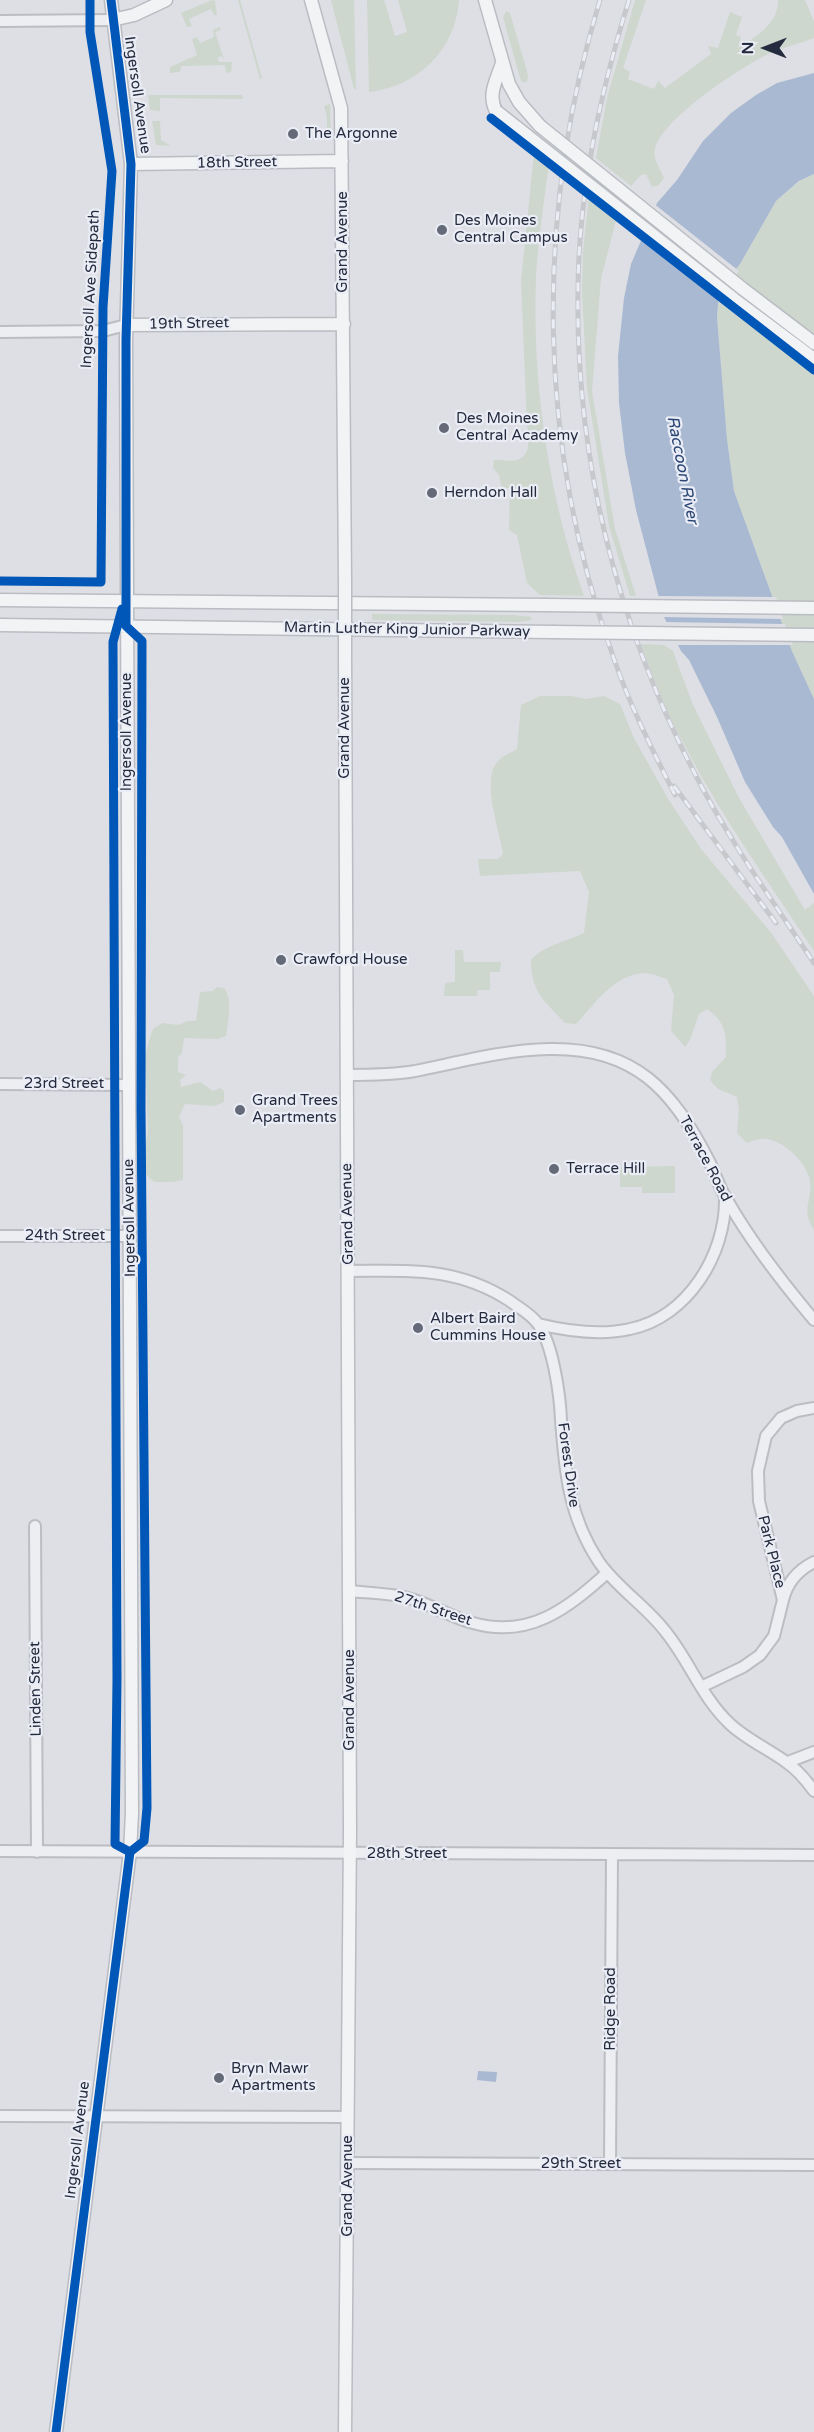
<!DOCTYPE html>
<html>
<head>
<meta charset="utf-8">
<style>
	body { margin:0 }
	#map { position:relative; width:814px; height:2432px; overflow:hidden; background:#dedfe4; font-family:"Varela Round",sans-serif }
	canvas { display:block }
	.north { position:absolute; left:736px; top:18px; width:60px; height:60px; -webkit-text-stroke:4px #eaedf5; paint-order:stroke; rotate:270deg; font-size:16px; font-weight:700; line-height:24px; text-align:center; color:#242b3e }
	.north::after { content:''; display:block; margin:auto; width:21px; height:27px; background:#242b3e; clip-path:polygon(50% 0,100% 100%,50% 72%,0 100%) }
</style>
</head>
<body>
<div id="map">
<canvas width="814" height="2432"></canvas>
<div class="north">N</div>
</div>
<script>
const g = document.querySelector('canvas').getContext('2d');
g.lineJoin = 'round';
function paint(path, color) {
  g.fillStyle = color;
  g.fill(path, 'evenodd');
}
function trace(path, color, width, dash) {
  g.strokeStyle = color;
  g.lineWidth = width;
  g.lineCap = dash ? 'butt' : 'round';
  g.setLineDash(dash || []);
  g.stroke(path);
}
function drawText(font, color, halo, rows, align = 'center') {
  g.font = font + ' "Varela Round",sans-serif';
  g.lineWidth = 4.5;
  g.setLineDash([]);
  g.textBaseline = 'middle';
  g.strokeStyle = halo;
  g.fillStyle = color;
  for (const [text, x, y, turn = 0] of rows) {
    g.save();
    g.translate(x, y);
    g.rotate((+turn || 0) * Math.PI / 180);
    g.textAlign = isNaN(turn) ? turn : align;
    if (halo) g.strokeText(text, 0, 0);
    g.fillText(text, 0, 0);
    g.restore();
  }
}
paint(new Path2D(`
	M212,0L215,1L217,15H214L211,9L189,19L192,26L187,27L181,13Z
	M238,0H240L262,78L260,79Z
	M331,0H354L356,89H354Z
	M367,0H384L395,36L407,32L398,0H459C456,49 418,87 369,92Z
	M635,0H646L623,68L630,72L628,79L654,89L658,81L665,88L711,54L708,46L718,48L730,12L742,17L736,35L741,37L738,48C756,37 779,23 778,0H805L814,21V38C798,44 781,48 766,55C738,69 664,118 655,148C652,157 660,169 664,178L659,185L652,187L646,174L641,175L631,186L596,158L607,98Z
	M506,11L510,13L528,75L527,82H522L520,78L503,17Z
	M220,27L221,30L215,32L224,59L221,56L217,58L219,62H232L231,72L226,73L225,65L181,66L180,72L170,73V67L197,55L192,39L197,37L200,43L214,37L213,30Z
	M148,95H242L243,99L160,98V111L150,110Z
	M330,104L331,138L327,139V117L324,106Z
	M152,121H160L161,140L171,146L156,145Z
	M534,153L549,164C544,202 538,240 536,277C532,384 548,495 584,596L540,595L527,583L517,535L509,530L510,488H502L499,475L493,468L494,460C508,460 523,465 528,448L521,281Z
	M814,174V699L792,651L734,491L727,439L717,317L719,292L740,264L776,201L800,181Z
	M589,196L617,217L601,278L592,391L615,529L636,596H630L609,526L587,388L582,292L583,251Z
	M372,614L514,615L531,617V620L519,622L372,620Z
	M640,644L664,645L673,651L693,705L739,798L805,910L814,903V951C767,880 717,810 678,733C663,705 653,674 640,644Z
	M540,696H571L586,699L604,696L620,704L634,738L667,797L701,849L772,934L814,996V1230C800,1208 813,1201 810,1181C807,1163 784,1140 765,1139C760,1138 752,1141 747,1143L737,1133L739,1109L737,1097L718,1089L710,1080L712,1072L726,1057C726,1035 727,1023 707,1009L699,1014L690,1040L685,1047L671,1031L674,995L667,979C660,977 651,973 644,973C613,975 595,1004 576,1024L565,1023C544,1000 531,993 531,960C544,945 566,942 584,933L589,892L580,871L480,876L478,859H498L503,854C500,831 481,782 497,762C502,756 511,753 517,749L521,705Z
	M455,950H463L464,962H501L500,972H490V990H478L477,996H444L445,983L455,982Z
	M217,987L224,988C233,999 228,1023 226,1036L218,1039L184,1038L182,1053L178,1057V1072L186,1075L180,1080L181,1087L200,1082L213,1091L220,1088L224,1091V1102L215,1106L185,1104L179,1117L183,1125V1180L172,1182H154L145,1173V1149L148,1131L145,1056L151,1034L154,1028L163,1023L178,1025L187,1021H196L200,992L213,991Z
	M675,1166V1193H642V1187H620V1167Z`), '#cdd7cd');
paint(new Path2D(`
	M814,73V174L799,181L776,201L740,264L719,292L717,317L727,439L734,491L792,651L814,699V894L782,837L773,827L745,782L717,717L689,660L681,651L664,617L636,510L625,453L619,403L618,356L624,298L631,264L657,203L677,180L703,141L731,113L756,95L777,83Z
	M478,2071L497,2072L496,2082L477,2080Z`), '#a9b9d2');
paint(new Path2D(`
	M653,203L739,271L722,293L721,299L639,235Z
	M654,596L776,597L783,619L660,617Z
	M663,622L785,624L793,645H674Z`), '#dedfe4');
const minor = new Path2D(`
	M0,21L112,20
	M0,332L103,331L126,325
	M347,1075C369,1075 392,1075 415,1071C460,1062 503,1050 549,1049C634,1047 673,1090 709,1161C715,1173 719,1187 726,1198C750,1241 782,1282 814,1320
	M0,1084L129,1085
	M0,1236H130
	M348,1271C409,1271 456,1266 510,1301C519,1308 531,1314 538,1324C553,1344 560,1395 561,1420C565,1473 569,1517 599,1562C617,1588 646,1606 665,1631C689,1660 702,1698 730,1724C746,1739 768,1749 786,1762C798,1770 806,1780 814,1791
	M538,1324C567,1331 600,1336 630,1329C688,1317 726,1254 725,1198
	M35,1526L37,1852
	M349,1591C369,1593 389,1593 408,1598C431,1604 450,1617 473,1623C529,1639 567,1609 607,1573
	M783,1600C787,1583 798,1570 814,1562
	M701,1687L743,1667L760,1655L774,1636L783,1600L759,1501L758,1471L766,1436L781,1418L797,1411L814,1408
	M788,1762L814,1752
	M0,1851L814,1855
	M0,2116L348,2117
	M348,2163L814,2165
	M610,2164L612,1854`);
const major = new Path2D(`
	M311,0L341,108L345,580
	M485,0L509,84L519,102L540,126
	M112,20L134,15L166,0
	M496,111C487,94 497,80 502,63
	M131,164L342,161
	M126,325L344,324
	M0,600L544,605
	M0,625L553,632
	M345,653L350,1831L345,2432
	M56,2432L130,1852L132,1813L126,340L131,164L111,0`);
trace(minor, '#bcbdc2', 14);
trace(major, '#b9bcc2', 15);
trace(minor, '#edeef1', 10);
trace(major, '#f2f3f5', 12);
const rail = new Path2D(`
	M600,0C534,216 537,446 614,659C630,706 653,751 675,795
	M629,0C600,93 579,190 578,287C575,456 616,622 694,772C728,839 772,900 814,963
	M674,786L776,923`);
trace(rail, '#c6c8cc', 5);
trace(rail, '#eaedf5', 3, [9]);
const majorBridge = new Path2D(`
	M496,111L735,300L814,359
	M540,126L743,289L814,343
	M345,580V653
	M544,605L814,608
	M553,632L814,635`);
trace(majorBridge, '#b9bcc2', 15, []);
trace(majorBridge, '#f2f3f5', 12);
trace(new Path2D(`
	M111,0L131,164L126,340V626L142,641V649L141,1108L147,1808L144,1841L130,1852
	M491,118L814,370
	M0,581L101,582L103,307L112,171L90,32V0
	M122,609L113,642L117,1679L115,1844L130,1852
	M56,2432L130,1852`), '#0057b8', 9);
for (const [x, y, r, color] of [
	[293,134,6,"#656a78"],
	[442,230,6,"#656a78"],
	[444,428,6,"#656a78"],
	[432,493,6,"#656a78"],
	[281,960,6,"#656a78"],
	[240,1110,6,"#656a78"],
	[554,1169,6,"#656a78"],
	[418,1328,6,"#656a78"],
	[219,2078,6,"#656a78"]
]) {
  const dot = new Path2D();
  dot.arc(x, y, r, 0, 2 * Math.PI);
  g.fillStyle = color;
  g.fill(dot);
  trace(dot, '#eaedf5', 2);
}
drawText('15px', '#242b3e', '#eaedf5', [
	["Ingersoll Avenue",137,95,82],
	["18th Street",237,163,-1],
	["Grand Avenue",343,242,-90],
	["Ingersoll Ave Sidepath",91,289,-87],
	["19th Street",189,324,-1],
	["Martin Luther King Junior Parkway",407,630,1],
	["Grand Avenue",345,728,-90],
	["Ingersoll Avenue",127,732,-90],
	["23rd Street",64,1084],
	["Terrace Road",705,1159,62],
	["Grand Avenue",348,1214,-91],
	["Ingersoll Avenue",130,1218,-91],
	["24th Street",65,1236],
	["Forest Drive",568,1465,82],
	["Park Place",771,1552,76],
	["27th Street",433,1609,18],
	["Linden Street",36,1689,-91],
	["Grand Avenue",350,1700,-90],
	["28th Street",407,1854],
	["Ridge Road",611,2009,-90],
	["Ingersoll Avenue",78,2140,-83],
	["29th Street",581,2164],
	["Grand Avenue",348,2186,-90]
]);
drawText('15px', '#242b3e', '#eaedf5', [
	["The Argonne",305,134],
	["Des Moines",454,221],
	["Central Campus",454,238],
	["Des Moines",456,419],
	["Central Academy",456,436],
	["Herndon Hall",444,493],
	["Crawford House",293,960],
	["Grand Trees",252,1101],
	["Apartments",252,1118],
	["Terrace Hill",566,1169],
	["Albert Baird",430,1319],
	["Cummins House",430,1336],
	["Bryn Mawr",231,2069],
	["Apartments",231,2086]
], 'left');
drawText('italic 16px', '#2b4675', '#eaedf5', [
	["Raccoon River",682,470,79]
]);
</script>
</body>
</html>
